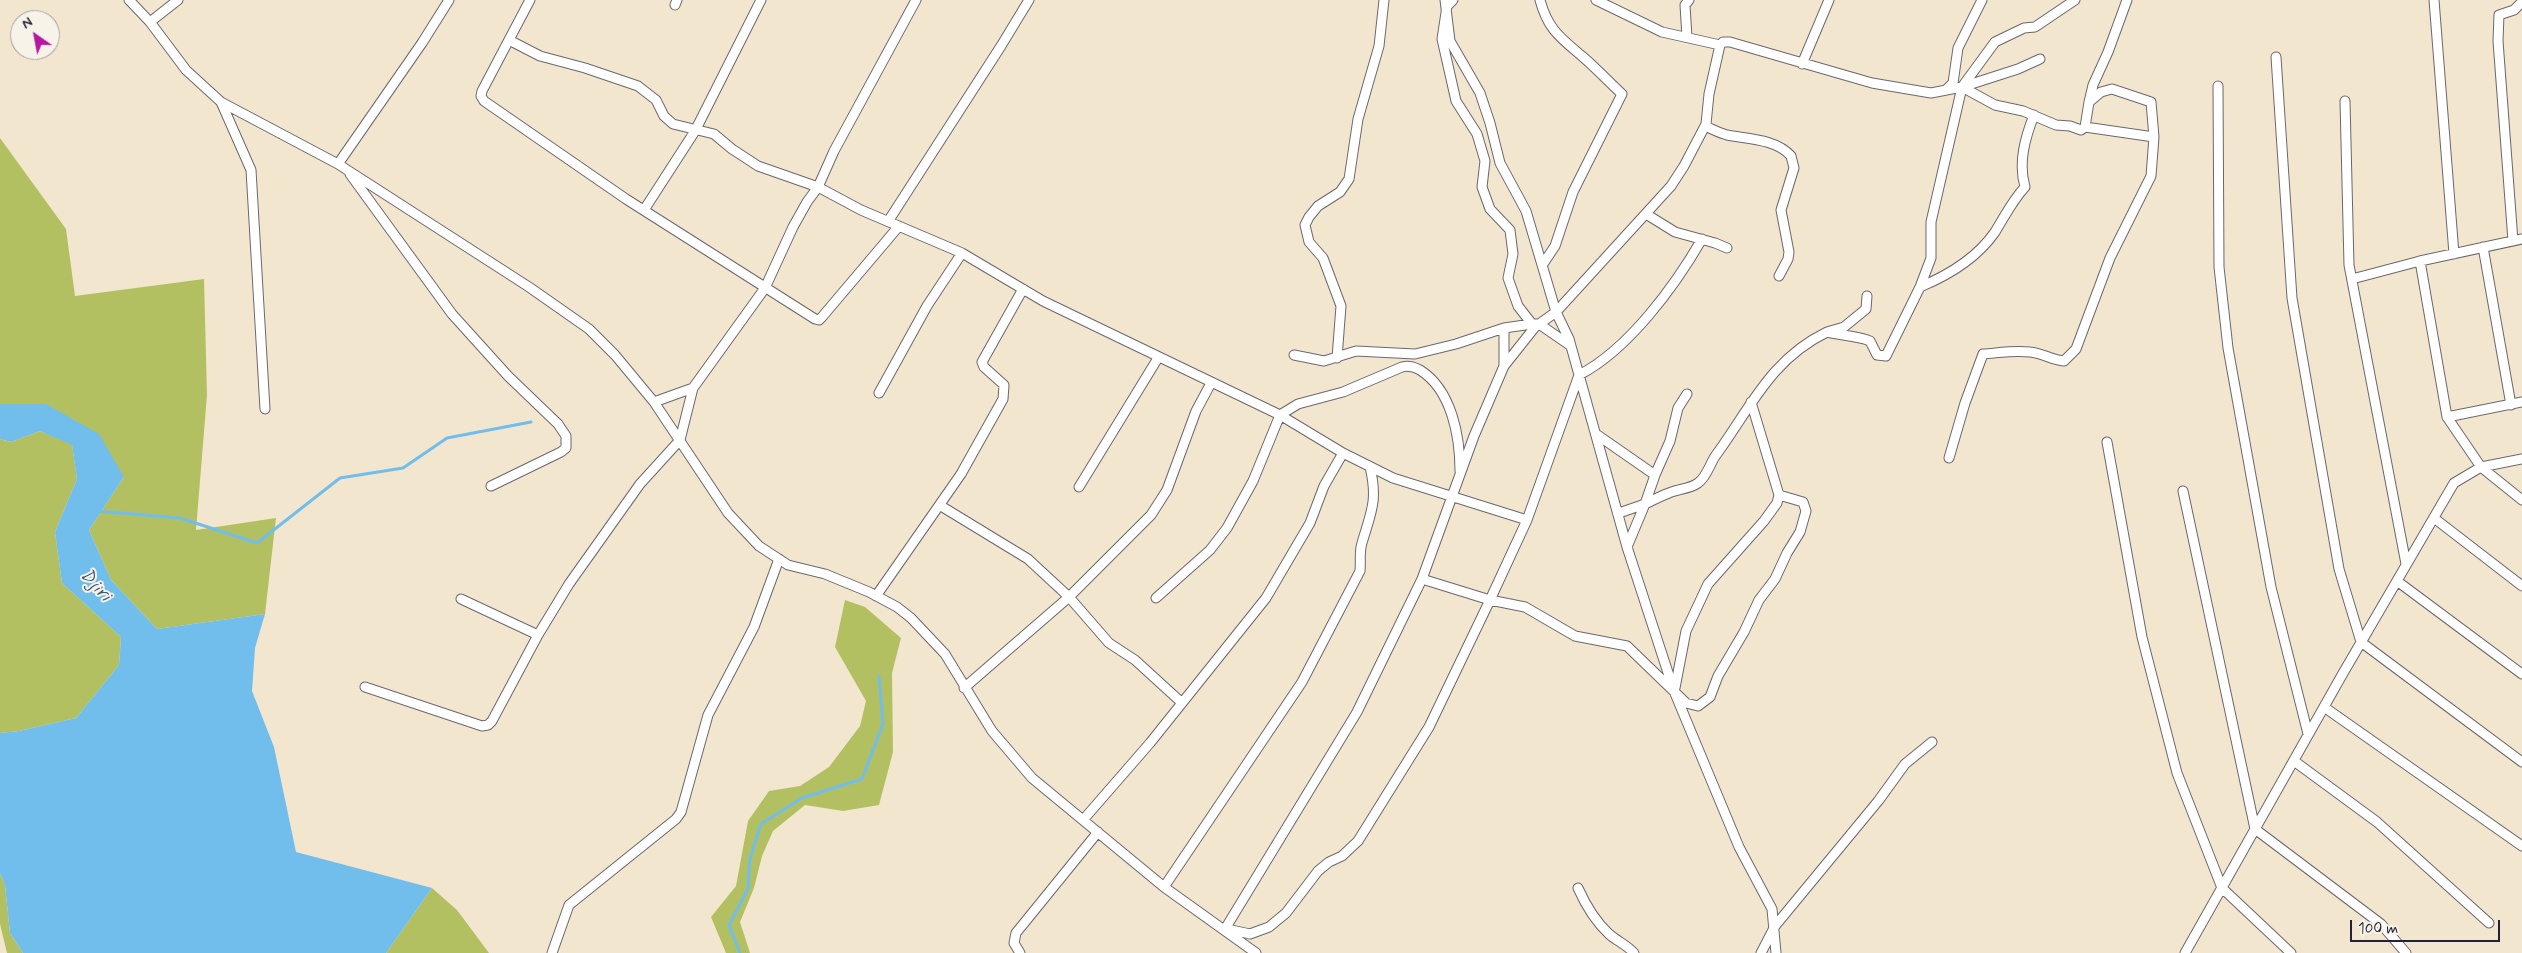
<!DOCTYPE html>
<html>
<head>
<meta charset="utf-8">
<style>
	body { margin:0 }
	#map { position:relative; width:2522px; height:953px; overflow:hidden; background:#f3e6cf; font-family:Mynerve,sans-serif }
	canvas { display:block }
	.north { position:absolute; left:10px; top:10px; width:50px; height:50px; box-sizing:border-box; background:#f7f3e8; border:1px solid #a29fa3; border-radius:50%; rotate:327deg; font-size:14px; font-weight:700; line-height:20px; text-align:center; color:#22223b }
	.north::after { content:''; display:block; margin:auto; width:18px; height:22px; background:#b5179e; clip-path:polygon(50% 0,100% 100%,50% 72%,0 100%) }
	.scale { position:absolute; left:2350px; top:920px; width:150px; height:22px; box-sizing:border-box; border:2px solid #22223b; border-top:0; padding-left:6px; font-size:15px; line-height:18px; white-space:nowrap; color:#22223b; -webkit-text-stroke:4px #f7f3e8; paint-order:stroke }
</style>
</head>
<body>
<div id="map">
<canvas width="2522" height="953"></canvas>
<div class="north">N</div>
<div class="scale">100 m</div>
</div>
<script>
const g = document.querySelector('canvas').getContext('2d');
g.lineJoin = 'round';
function paint(path, color) {
  g.fillStyle = color;
  g.fill(path, 'evenodd');
}
function trace(path, color, width, dash) {
  g.strokeStyle = color;
  g.lineWidth = width;
  g.lineCap = dash ? 'butt' : 'round';
  g.setLineDash(dash || []);
  g.stroke(path);
}
function drawText(font, color, halo, rows, align = 'center') {
  g.font = font + ' Mynerve,sans-serif';
  g.lineWidth = 4;
  g.setLineDash([]);
  g.textBaseline = 'middle';
  g.strokeStyle = halo;
  g.fillStyle = color;
  for (const [text, x, y, turn = 0] of rows) {
    g.save();
    g.translate(x, y);
    g.rotate((+turn || 0) * Math.PI / 180);
    g.textAlign = isNaN(turn) ? turn : align;
    if (halo) g.strokeText(text, 0, 0);
    g.fillText(text, 0, 0);
    g.restore();
  }
}
paint(new Path2D(`
	M0,138L66,229L75,296L204,279L207,395L196,530L276,518L265,614L157,629L111,580L89,530L124,477L46,404H0Z
	M40,431L72,444L77,479L55,532L62,583L121,637L119,665L76,718L19,731L0,733V439L11,442Z
	M845,600L865,607L901,638L892,673L893,752L879,805L843,811L805,805L773,831L762,856L754,888L740,922L750,953H726L711,917L736,886L748,821L769,791L800,786L829,767L860,726L866,701L835,647Z
	M0,873L5,885L10,933L23,953H7L0,924Z
	M432,888L457,910L489,953H386Z`), '#b3c062');
paint(new Path2D(`
	M0,404H46L99,434L124,477L89,530L111,580L157,629L265,614L255,648L252,691L274,747L296,852L432,888L386,953H23L10,933L5,885L0,873V733L19,731L76,718L119,665L121,637L62,583L55,532L77,479L72,445L40,431L11,442L0,439Z`), '#71bdeb');
trace(new Path2D(`
	M97,511L180,518L257,543L340,478L403,468L447,438L531,422
	M740,953L729,925L748,889L750,859L761,824L802,798L862,779L883,724L879,676`), '#71bdeb', 3);
const minor = new Path2D(`
	M129,0L150,22L186,70L221,102L338,164L529,287L589,329L615,355L654,402L728,513L759,546L788,565L825,574L869,592L897,607L911,618L945,654L992,731L1032,778L1164,887L1256,953
	M530,0L482,91L481,96L484,101L626,199L815,319L819,320L822,317L899,226
	M1445,0L1450,41L1480,93L1490,123L1500,163L1526,211L1556,312L1569,339L1627,547L1674,691L1739,847L1772,909L1776,953
	M1453,0L1447,6L1442,39L1456,101L1477,134L1485,161L1482,187L1490,209L1510,230L1513,254L1508,278L1518,306L1532,324
	M1540,0C1548,30 1561,38 1583,57C1597,69 1609,82 1622,94L1573,192L1555,246L1543,264
	M1596,0L1662,32L1720,45
	M2434,0L2454,254
	M675,5L677,0
	M150,22L178,0
	M1687,37L1685,5L1689,0
	M509,40L540,56L585,68L638,86L656,100L664,116L673,124L714,134L732,149L758,166L818,187L861,210L962,253L1043,301L1280,415L1343,453L1393,478L1527,520
	M2276,57L2292,298L2339,569L2361,642L2522,762
	M1802,64L1829,0
	M2218,86L2219,267L2228,348L2271,587L2308,734
	M1962,87L1995,105L2023,111L2056,125L2070,126L2081,130L2085,127L2089,102L2101,92L2112,89L2151,102L2154,137L2085,127
	M1946,90L1953,83L1958,48L1982,0
	M2345,101L2349,265L2406,564
	M221,102L251,170L265,409
	M2089,102L2093,85L2108,52L2127,0
	M2034,115C2025,138 2018,163 2025,187C2012,201 2005,216 1995,232C1977,258 1949,275 1920,287L1931,258V222L1962,87L1995,42L2024,28L2035,27L2075,0
	M1705,126C1712,129 1719,133 1727,135C1748,139 1776,139 1791,156L1794,168L1781,210L1789,252L1788,259L1779,276
	M338,164L422,43L449,0
	M350,174L452,314L508,376L558,424L566,436V448L561,452L491,486
	M644,210L695,131L761,0
	M1646,214L1675,232L1715,243L1727,248
	M889,220L1001,46L1029,0
	M2522,239L2420,261L2447,417L2481,467L2522,500
	M2513,241L2498,41L2499,15L2514,10L2522,2
	M2483,247L2511,405
	M2352,279L2420,261
	M1867,296L1866,309L1844,327L1827,332C1841,336 1855,335 1870,341L1877,355L1886,356L1920,287
	M1294,355L1324,361L1356,351L1415,354L1456,344L1504,328L1532,324H1539L1571,346
	M1337,358L1341,306L1323,258L1309,242L1305,225L1309,217L1318,206L1340,192L1349,179L1358,119L1379,46L1384,0
	M1504,365V328
	M879,393L927,306L962,253
	M654,402L693,388L765,288L793,227L807,202L818,187L834,151L916,0
	M2447,417L2522,402
	M1596,434L1655,475L1645,504L1619,513
	M2107,442L2142,637L2177,773L2222,888L2291,953
	M1949,458L1965,403L1983,354C1998,353 2014,350 2030,352C2042,353 2052,360 2064,361L2076,349L2110,258L2151,176L2154,137
	M1655,475L1670,441L1678,408L1687,394
	M1079,487L1158,358
	M2183,491L2255,829L2381,924L2406,953
	M941,506L1028,559L1069,597L1109,643L1135,660L1181,702
	M2434,518L2522,586
	M1627,547L1645,504C1653,500 1661,496 1669,493C1678,489 1690,489 1698,483C1707,477 1710,463 1716,455C1751,407 1771,359 1827,332
	M1422,579L1490,600L1525,607L1575,636L1627,646L1686,703L1698,706L1710,697L1718,676L1744,632L1759,600L1775,579L1787,553L1800,532L1806,511L1803,502L1779,495
	M2397,581L2522,674
	M876,596L961,474L1003,399L1004,385L984,367L982,362L1023,289
	M1156,598L1210,550L1227,528L1253,481L1280,415L1298,404L1343,392L1402,367C1409,365 1414,367 1420,370C1452,390 1460,437 1460,471
	M461,599L538,635
	M365,687L482,726L488,725L492,721L538,635L569,584L640,484L680,440L693,388
	M964,688L1069,597L1151,515L1167,490L1196,411L1211,383
	M1675,688L1686,631L1708,584L1764,521L1777,503L1779,495L1751,402
	M2324,707L2522,846
	M2294,761L2377,822L2489,923
	M1083,820L1150,743L1266,598L1310,523L1324,486L1343,453
	M1164,887L1302,682L1360,571C1361,561 1359,552 1362,543C1371,512 1378,501 1370,467
	M1578,888C1586,906 1595,921 1609,934C1617,941 1627,945 1634,953
	M1225,929L1357,712L1422,579L1474,436L1504,366L1535,327L1556,312L1671,186L1684,166L1706,124L1709,94L1720,45L1723,42H1730L1872,83L1931,93L1962,87L2018,69L2040,59
	M1227,929L1250,934L1269,927L1286,913L1318,871L1329,862L1342,856L1358,841L1429,727L1490,600L1527,520L1579,375C1628,350 1675,286 1702,239
	M552,953L569,905L676,819L681,812L708,715L754,627L779,559
	M1020,953L1014,943L1016,933L1098,832
	M1761,953L1775,926L1879,800L1905,764L1932,742
	M2185,953L2342,675L2454,483L2481,467L2522,459`);
trace(minor, '#6b676f', 11);
trace(minor, '#fff', 9);
drawText('italic 18px', '#3e5879', '#f7f3e8', [
	["Djiri",95,586,48]
]);
</script>
</body>
</html>
